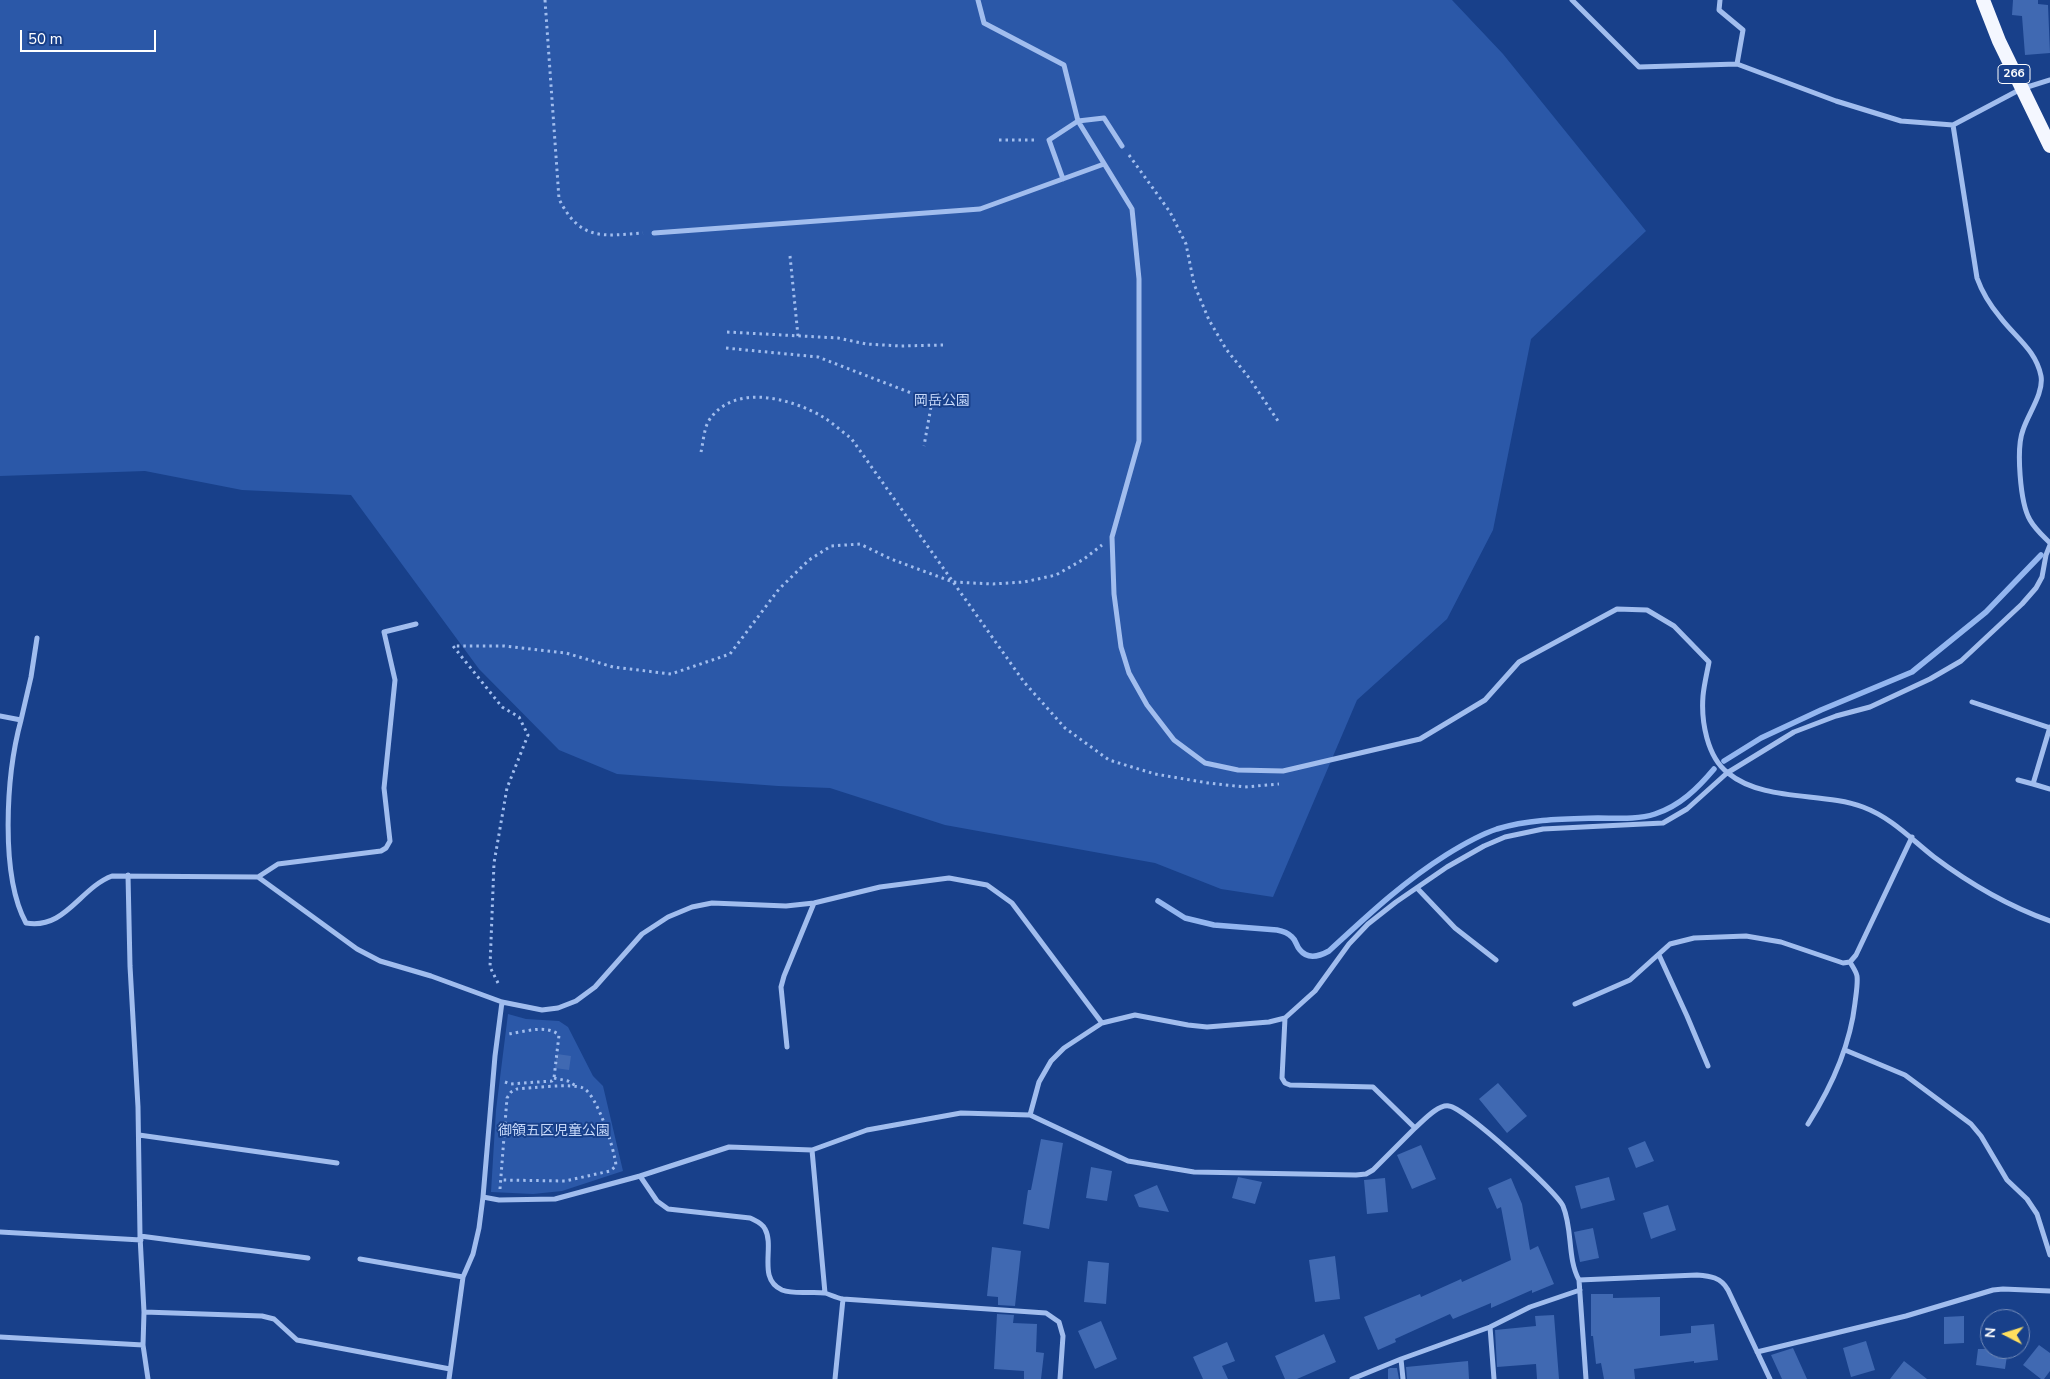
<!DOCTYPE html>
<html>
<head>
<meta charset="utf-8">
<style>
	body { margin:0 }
	#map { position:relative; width:2050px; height:1379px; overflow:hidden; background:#18408a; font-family:"Nunito Sans",sans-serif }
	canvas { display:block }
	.north { position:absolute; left:1980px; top:1309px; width:50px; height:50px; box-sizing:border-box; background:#18408a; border:1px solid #748cb9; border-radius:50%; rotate:275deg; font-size:14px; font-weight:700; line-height:20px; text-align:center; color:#fff }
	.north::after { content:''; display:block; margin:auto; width:18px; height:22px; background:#ffdf5e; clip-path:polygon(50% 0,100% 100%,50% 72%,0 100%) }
	.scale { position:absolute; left:20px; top:30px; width:136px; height:22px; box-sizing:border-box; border:2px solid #fff; border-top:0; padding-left:6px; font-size:15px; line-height:18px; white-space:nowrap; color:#fff; -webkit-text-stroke:4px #18408a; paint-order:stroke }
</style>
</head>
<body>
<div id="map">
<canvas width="2050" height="1379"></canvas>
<div class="north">N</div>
<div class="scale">50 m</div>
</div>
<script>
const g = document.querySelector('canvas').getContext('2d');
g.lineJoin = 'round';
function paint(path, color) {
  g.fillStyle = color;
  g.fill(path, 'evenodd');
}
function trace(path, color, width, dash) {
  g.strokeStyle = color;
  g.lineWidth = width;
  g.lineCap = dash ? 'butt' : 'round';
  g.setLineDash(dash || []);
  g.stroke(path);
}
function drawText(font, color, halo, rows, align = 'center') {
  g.font = font + ' "Nunito Sans","Noto Sans JP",sans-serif';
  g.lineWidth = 4;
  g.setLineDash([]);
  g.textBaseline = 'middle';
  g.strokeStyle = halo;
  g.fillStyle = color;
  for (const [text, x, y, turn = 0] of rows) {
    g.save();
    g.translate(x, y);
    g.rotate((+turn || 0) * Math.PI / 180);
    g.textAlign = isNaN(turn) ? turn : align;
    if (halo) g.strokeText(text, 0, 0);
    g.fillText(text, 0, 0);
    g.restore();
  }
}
paint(new Path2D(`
	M0,0H1452L1503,54L1646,231L1531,339L1493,530L1447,619L1357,700L1273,897L1221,889L1155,863L945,825L830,788L778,786L617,774L559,750L479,669L351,495L242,490L145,471L0,476Z
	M508,1014L526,1019L559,1021L568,1027L593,1076L603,1086L623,1171L562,1191L533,1194L491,1192L496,1110Z`), '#2b58a8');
trace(new Path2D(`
	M1724,761L1761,738L1821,710L1912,672L1986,612L2041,555
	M1158,901L1185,918L1214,925L1277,930C1283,931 1288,933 1292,937C1296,940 1296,946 1300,950C1308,960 1320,956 1329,951C1367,916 1403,882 1446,855C1462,845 1479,835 1497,829C1530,819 1564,819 1598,818C1616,818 1637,820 1655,814C1680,806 1698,788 1714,769`), '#93b6f0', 5.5);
paint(new Path2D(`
	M2013,0H2038V4L2048,5L2050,53L2025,55L2022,16L2012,15Z
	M557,1054L571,1056L569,1070L555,1068Z
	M1498,1083L1527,1116L1507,1133L1479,1099Z
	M1041,1139L1063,1143L1049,1229L1023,1224L1028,1190H1031Z
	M1645,1141L1654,1161L1636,1168L1628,1148Z
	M1421,1145L1436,1179L1412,1189L1397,1155Z
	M1091,1167L1112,1171L1107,1201L1086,1198Z
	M1238,1177L1262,1182L1255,1204L1232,1198Z
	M1609,1177L1615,1200L1581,1209L1575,1186Z
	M1385,1178L1388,1212L1367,1214L1364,1180Z
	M1511,1178L1522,1204L1530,1250L1538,1246L1554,1284L1532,1293V1290L1491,1308V1303L1453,1319L1450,1314L1395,1339L1396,1342L1378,1350L1364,1317L1420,1294L1421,1297L1461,1279L1462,1282L1511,1260L1501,1207L1497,1209L1488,1188Z
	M1157,1185L1169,1212L1139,1207L1134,1195Z
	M1668,1205L1676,1230L1651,1239L1643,1213Z
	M1593,1228L1599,1258L1580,1262L1574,1232Z
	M992,1247L1021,1251L1015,1306L998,1305V1297L987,1296Z
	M1335,1256L1340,1299L1315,1302L1309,1260Z
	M1088,1261L1109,1263L1106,1304L1084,1302Z
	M1591,1294H1613V1298L1660,1297V1336L1691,1333V1326L1714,1324L1718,1360L1694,1363V1361L1634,1369L1635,1379H1604L1601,1363L1596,1364L1593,1336H1591Z
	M997,1314L1014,1315L1013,1323L1037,1324L1036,1352L1044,1353L1041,1379H1024V1371L994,1369Z
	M1554,1315L1559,1379H1537L1536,1364L1497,1367L1495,1330L1536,1326L1535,1316Z
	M1964,1316V1343L1944,1344V1317Z
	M1101,1321L1117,1359L1095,1369L1078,1331Z
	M1324,1334L1336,1362L1297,1379H1285L1275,1356Z
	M1866,1341L1875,1370L1851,1377L1843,1348Z
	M1227,1342L1235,1361L1222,1366L1228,1379H1203L1193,1357Z
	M2039,1345L2050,1353V1371L2044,1379H2041L2023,1365Z
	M1793,1348L1807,1379H1782L1771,1355Z
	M1978,1349H2008L2005,1369L1976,1365Z
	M1468,1361L1469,1379H1407L1406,1367Z
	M1904,1361L1927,1379H1890Z
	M1390,1368H1397L1399,1379H1388V1369Z`), '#4069b2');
trace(new Path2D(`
	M545,0L559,199C580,241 602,236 643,233
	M999,140H1038
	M1129,155L1170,212L1186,244L1194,284L1209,320L1226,349L1250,379L1278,421
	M790,256L798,336
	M727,332L838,338L866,344L900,346L943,345
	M726,348L818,357L932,401L924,446
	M701,452C703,443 704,430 708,422C732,382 791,398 823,417C833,423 842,432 851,438L1024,682L1065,728L1109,760L1155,774L1208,783L1245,787L1279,784
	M498,983L490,967L494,863L507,788L528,735L519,717L502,707L453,646H504L566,653L613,667L671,674L730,654L779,589L809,560L831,546L860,544L891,559L953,582L993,584L1024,582L1056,575L1084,559L1102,545
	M554,1078L568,1081L576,1086
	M505,1082L510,1084L552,1081L554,1078L559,1035C546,1024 524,1032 508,1034
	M500,1189L507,1098L511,1092L517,1089C531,1088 572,1083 583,1088C597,1094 615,1151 616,1166L610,1171L565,1181L501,1180`), '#a1bdee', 3, [2.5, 4]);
trace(new Path2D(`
	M978,0L984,23L1064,65L1078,121L1132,209L1139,279V441L1112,537L1114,594L1121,647L1129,673L1147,705L1174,740L1205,763L1238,770L1283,771L1420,739L1485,700L1519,662L1617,609L1647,610L1674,626L1709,662C1707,673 1704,685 1703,696C1701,721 1707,757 1728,773C1763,802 1823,792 1863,807C1892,818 1911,839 1934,857C1970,884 2008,906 2050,921
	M1572,0L1639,67L1737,64L1836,101L1901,121L1953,125L2021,89L2050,80
	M1720,0L1719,10L1743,30L1737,64
	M1953,125L1977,278C1982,292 1990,305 2000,317C2015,337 2036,350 2041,376C2044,393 2028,414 2023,430C2016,448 2020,503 2030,520C2035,529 2042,535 2050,543
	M1063,179L1049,140L1078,121L1104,118L1122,146
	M654,233L980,209L1104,164
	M1972,702L2050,728
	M0,716L21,720C6,775 0,875 26,923C65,930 80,888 112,876L258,877L278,864L381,851L386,848L390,841L384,788L395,680L384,632L416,624
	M21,720L31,677L37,638
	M2050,727L2033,784L2050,789
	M2018,780L2033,784
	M128,875L130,966L138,1107L140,1236L144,1312L143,1345L148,1379
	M258,877L357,949L380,961L431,976L502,1002L542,1010L558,1008L576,1001L595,987L642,934L668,917L692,907L712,903L786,906L814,903L880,887L949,878L987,885L1012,903L1102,1023
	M1417,888L1455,928L1496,960
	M1659,955L1687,1016L1708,1066
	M1575,1004L1630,980L1670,944L1694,938L1746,936L1781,942L1843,963L1850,962L1856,955L1912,837
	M1285,1018L1282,1078L1285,1083L1290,1085L1373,1087L1415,1128C1423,1121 1438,1104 1449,1106C1465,1108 1556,1191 1563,1206C1573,1230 1567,1258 1579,1280L1697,1275C1710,1276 1721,1277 1728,1290L1770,1379
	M787,1047L781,987L784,976L814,903
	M1845,1050L1905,1075L1971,1124L1981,1136L2007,1180L2027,1199L2037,1214L2050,1255
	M1030,1115L1039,1082L1051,1061L1064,1048L1102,1023L1135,1015L1188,1025L1207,1027L1269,1022L1285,1018L1315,991L1349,944L1368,924L1396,902L1447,867L1484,846L1505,837L1543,829L1663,823L1687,809L1727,773L1794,732L1836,716L1870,707L1930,679L1961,661L2022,604L2036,588L2042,577L2046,555L2050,545
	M1808,1124C1832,1086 1850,1047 1855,1003C1856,994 1858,984 1857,976C1856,971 1852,966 1850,962
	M139,1135L337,1163
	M812,1150L825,1293
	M640,1176L657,1201L668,1209L750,1218C756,1221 762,1223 765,1229C775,1247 757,1279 782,1290C795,1295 811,1291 825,1293C831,1295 837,1298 843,1299L1046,1313L1059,1322L1063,1336L1060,1379
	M483,1197L495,1056L502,1002
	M0,1232L141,1240
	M140,1236L308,1258
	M360,1259L463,1277
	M1579,1280L1586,1379
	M144,1312L262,1316L274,1319L297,1340L450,1369
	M1490,1327L1494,1379
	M0,1337L143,1345
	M1757,1352L1906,1316L1993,1290L2003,1289L2050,1291
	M1401,1359L1403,1379
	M449,1379L463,1277L473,1254L479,1228L483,1197L499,1200L555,1199L640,1176L729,1147L812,1150L867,1130L961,1113L1030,1115L1128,1161L1194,1172L1356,1175L1366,1174L1373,1170L1415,1128
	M835,1379L843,1299
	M1352,1379L1401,1359L1490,1327L1530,1307L1580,1290`), '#a1bdee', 5);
trace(new Path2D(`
	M1983,0L1999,41L2050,146`), '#f4f7ff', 14);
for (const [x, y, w] of [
	[2014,74,32]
]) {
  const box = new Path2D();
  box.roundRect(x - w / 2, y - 9.5, w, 19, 4);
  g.fillStyle = '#18408a';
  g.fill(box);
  trace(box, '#fff', 1);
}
drawText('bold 12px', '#fff', null, [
	["266",2014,74]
]);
drawText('14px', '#c7d9fa', '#18408a', [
	["岡岳公園",942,402],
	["御領五区児童公園",554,1132]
]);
</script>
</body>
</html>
